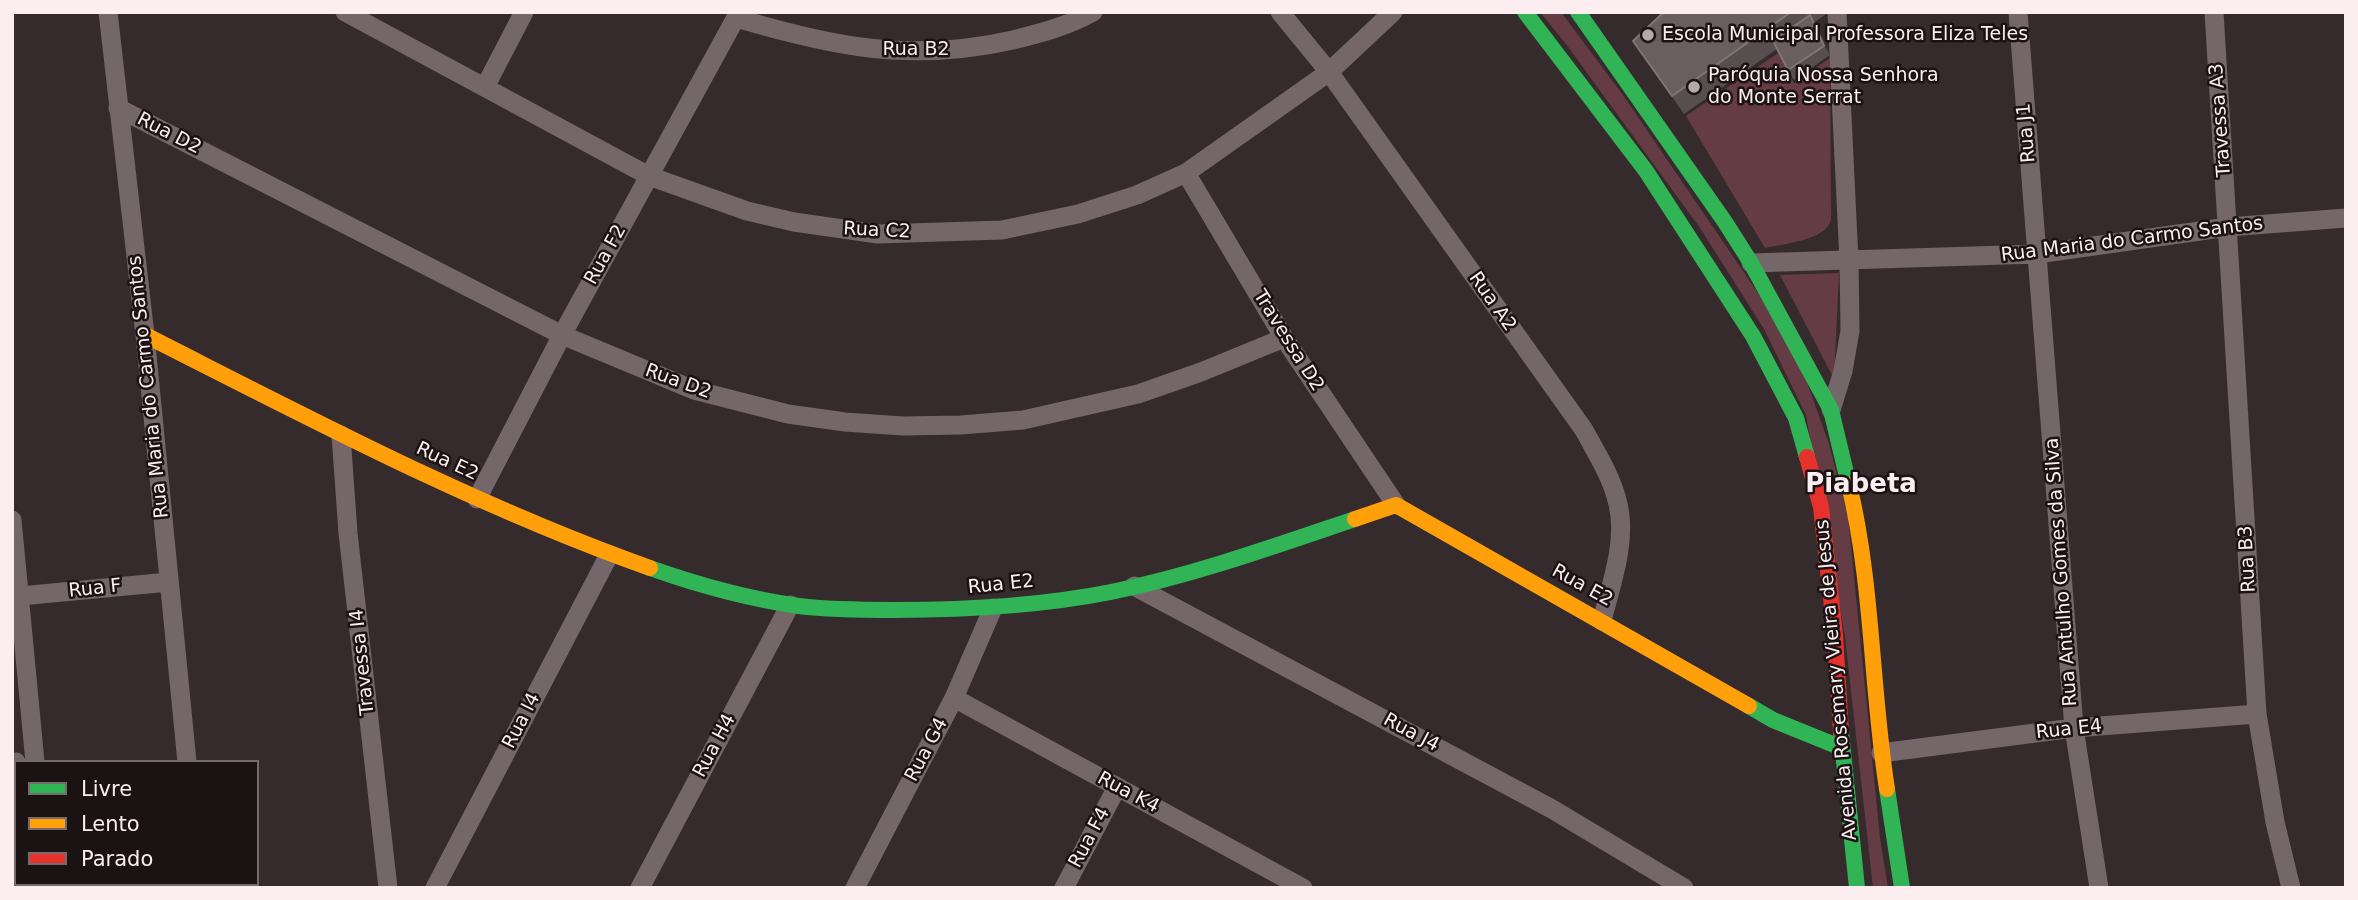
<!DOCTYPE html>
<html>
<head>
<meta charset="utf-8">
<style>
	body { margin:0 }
	#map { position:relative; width:2358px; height:900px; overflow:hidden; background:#352b2d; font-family:"DejaVu Sans",sans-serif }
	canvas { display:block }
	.frame { position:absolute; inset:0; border:14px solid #fbedf0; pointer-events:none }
	.legend { position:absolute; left:14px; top:760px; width:245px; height:126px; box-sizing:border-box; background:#1b1214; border:2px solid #756a6c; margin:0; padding:9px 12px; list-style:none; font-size:21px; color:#fbedf0 }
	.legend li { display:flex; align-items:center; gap:14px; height:35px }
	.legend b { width:35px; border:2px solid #756a6c }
</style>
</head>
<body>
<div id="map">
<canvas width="2358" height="900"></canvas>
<div class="frame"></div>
<ul class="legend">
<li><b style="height:9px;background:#30b455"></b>Livre</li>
<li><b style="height:9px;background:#ff9f0a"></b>Lento</li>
<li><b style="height:9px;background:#e5322d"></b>Parado</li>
</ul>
</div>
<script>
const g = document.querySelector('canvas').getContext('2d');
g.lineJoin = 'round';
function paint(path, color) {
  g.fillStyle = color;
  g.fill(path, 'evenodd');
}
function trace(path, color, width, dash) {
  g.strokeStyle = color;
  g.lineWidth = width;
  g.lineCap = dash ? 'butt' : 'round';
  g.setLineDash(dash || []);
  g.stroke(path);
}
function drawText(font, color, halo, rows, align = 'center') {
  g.font = font + ' "DejaVu Sans",sans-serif';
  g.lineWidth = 5;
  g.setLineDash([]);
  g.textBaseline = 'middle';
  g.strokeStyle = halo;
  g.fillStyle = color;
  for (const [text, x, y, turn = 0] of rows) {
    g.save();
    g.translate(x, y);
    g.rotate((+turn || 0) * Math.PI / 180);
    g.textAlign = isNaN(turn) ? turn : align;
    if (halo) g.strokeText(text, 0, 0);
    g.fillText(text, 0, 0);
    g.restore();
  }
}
paint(new Path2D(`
	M1540,12H1561L1623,95L1760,296L1803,371L1829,444L1848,517L1880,838L1888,888H1873L1845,637L1806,415L1764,329L1700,228L1566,44Z
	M1778,53L1794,83L1830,58L1831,219C1828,240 1783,244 1765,248L1686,116Z
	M1839,273L1834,379L1780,275Z`), '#653b44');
trace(new Path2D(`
	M108,12L145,335L187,762
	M345,12L649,176L747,211L794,222L878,234L1002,230L1078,214L1137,195L1186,173L1329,72L1393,12
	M1280,12L1329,72L1584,430C1597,454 1612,477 1618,504C1627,542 1611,584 1602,621
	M2018,12L2074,728L2099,888
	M2214,12L2257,714L2275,822L2291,888
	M736,18C834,47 911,63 1013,40C1041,33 1068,26 1093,12
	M485,87L524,12
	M118,108L562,335L694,390L788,414L845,422L903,426L961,425L1023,420L1138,394L1201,372L1284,338
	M1186,173L1284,338L1396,505
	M1751,263L2037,254L2228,227L2346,218
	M1831,410L1843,371L1850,331L1849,261L1837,12
	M341,435L348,533L388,888
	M477,499L562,335L739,12
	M12,520L35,762
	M1134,586L1552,809L1684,888
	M20,596L169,582
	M954,698L1303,888
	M1881,753L2074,728L2257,714
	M12,763L16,762
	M47,884V888
	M199,884L200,888
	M435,888L609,555
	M640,888L790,605
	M855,888L954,698L993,608
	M1064,888L1117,787`), '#756669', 19);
trace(new Path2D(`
	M1525,12L1646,171L1753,336L1796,418L1807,457
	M1578,12L1725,222L1751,263L1831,410L1849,485
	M650,568C698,585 749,599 799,606C831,610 863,610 895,610C968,610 1040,606 1111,592C1194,575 1275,546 1355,519
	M1749,706L1773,720L1842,748
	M1841,732L1857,888
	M1887,789L1902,888`), '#30b455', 16);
trace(new Path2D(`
	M145,335C311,419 475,506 650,568
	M1849,485C1873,584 1871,688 1887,789
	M1355,519L1396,505L1749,706`), '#ff9f0a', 16);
trace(new Path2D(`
	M1807,457L1821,507L1835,635L1841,732`), '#e5322d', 16);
paint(new Path2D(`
	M1664,12H1829L1815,22L1830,55L1794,80L1788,70L1777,49L1684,114L1633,41Z`), '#574e50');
paint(new Path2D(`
	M1810,15L1816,24L1830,55L1824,46Z`), '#42393b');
const building = new Path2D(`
	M1664,12H1791L1672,96L1633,41Z
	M1810,15L1824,46L1788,70L1773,41Z`);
paint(building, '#695f61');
trace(building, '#807578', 2);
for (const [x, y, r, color] of [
	[1648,35,7,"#b6a9ac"],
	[1694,87,7,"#b6a9ac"]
]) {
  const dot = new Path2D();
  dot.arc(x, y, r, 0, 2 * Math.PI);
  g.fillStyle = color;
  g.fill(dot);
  trace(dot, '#1b1214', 2.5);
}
drawText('19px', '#fbedf0', '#1b1214', [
	["Escola Municipal Professora Eliza Teles",1662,35],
	["Paróquia Nossa Senhora",1708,76],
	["do Monte Serrat",1708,98]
], 'left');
drawText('19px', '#fbedf0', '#1b1214', [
	["Rua B2",916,50],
	["Travessa A3",2221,120,-94],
	["Rua J1",2027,133,-95],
	["Rua D2",169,134,27],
	["Rua C2",877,231,3],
	["Rua Maria do Carmo Santos",2132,240,-7],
	["Rua F2",606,255,-61],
	["Rua A2",1492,302,55],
	["Travessa D2",1288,341,58],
	["Rua D2",678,382,20],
	["Rua Maria do Carmo Santos",149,387,-96],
	["Rua E2",447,462,25],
	["Rua B3",2248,559,-93],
	["Rua Antulho Gomes da Silva",2062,572,-94],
	["Rua E2",1001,585,-6],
	["Rua E2",1582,586,29],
	["Rua F",95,589,-6],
	["Travessa I4",363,662,-96],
	["Avenida Rosemary Vieira de Jesus",1837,680,-95],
	["Rua I4",522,721,-63],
	["Rua E4",2069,730,-6],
	["Rua J4",1411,733,28],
	["Rua H4",715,746,-62],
	["Rua G4",927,750,-62],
	["Rua K4",1128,793,28],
	["Rua F4",1090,838,-62]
]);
drawText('bold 26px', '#fbedf0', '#1b1214', [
	["Piabeta",1861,485]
]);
</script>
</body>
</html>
